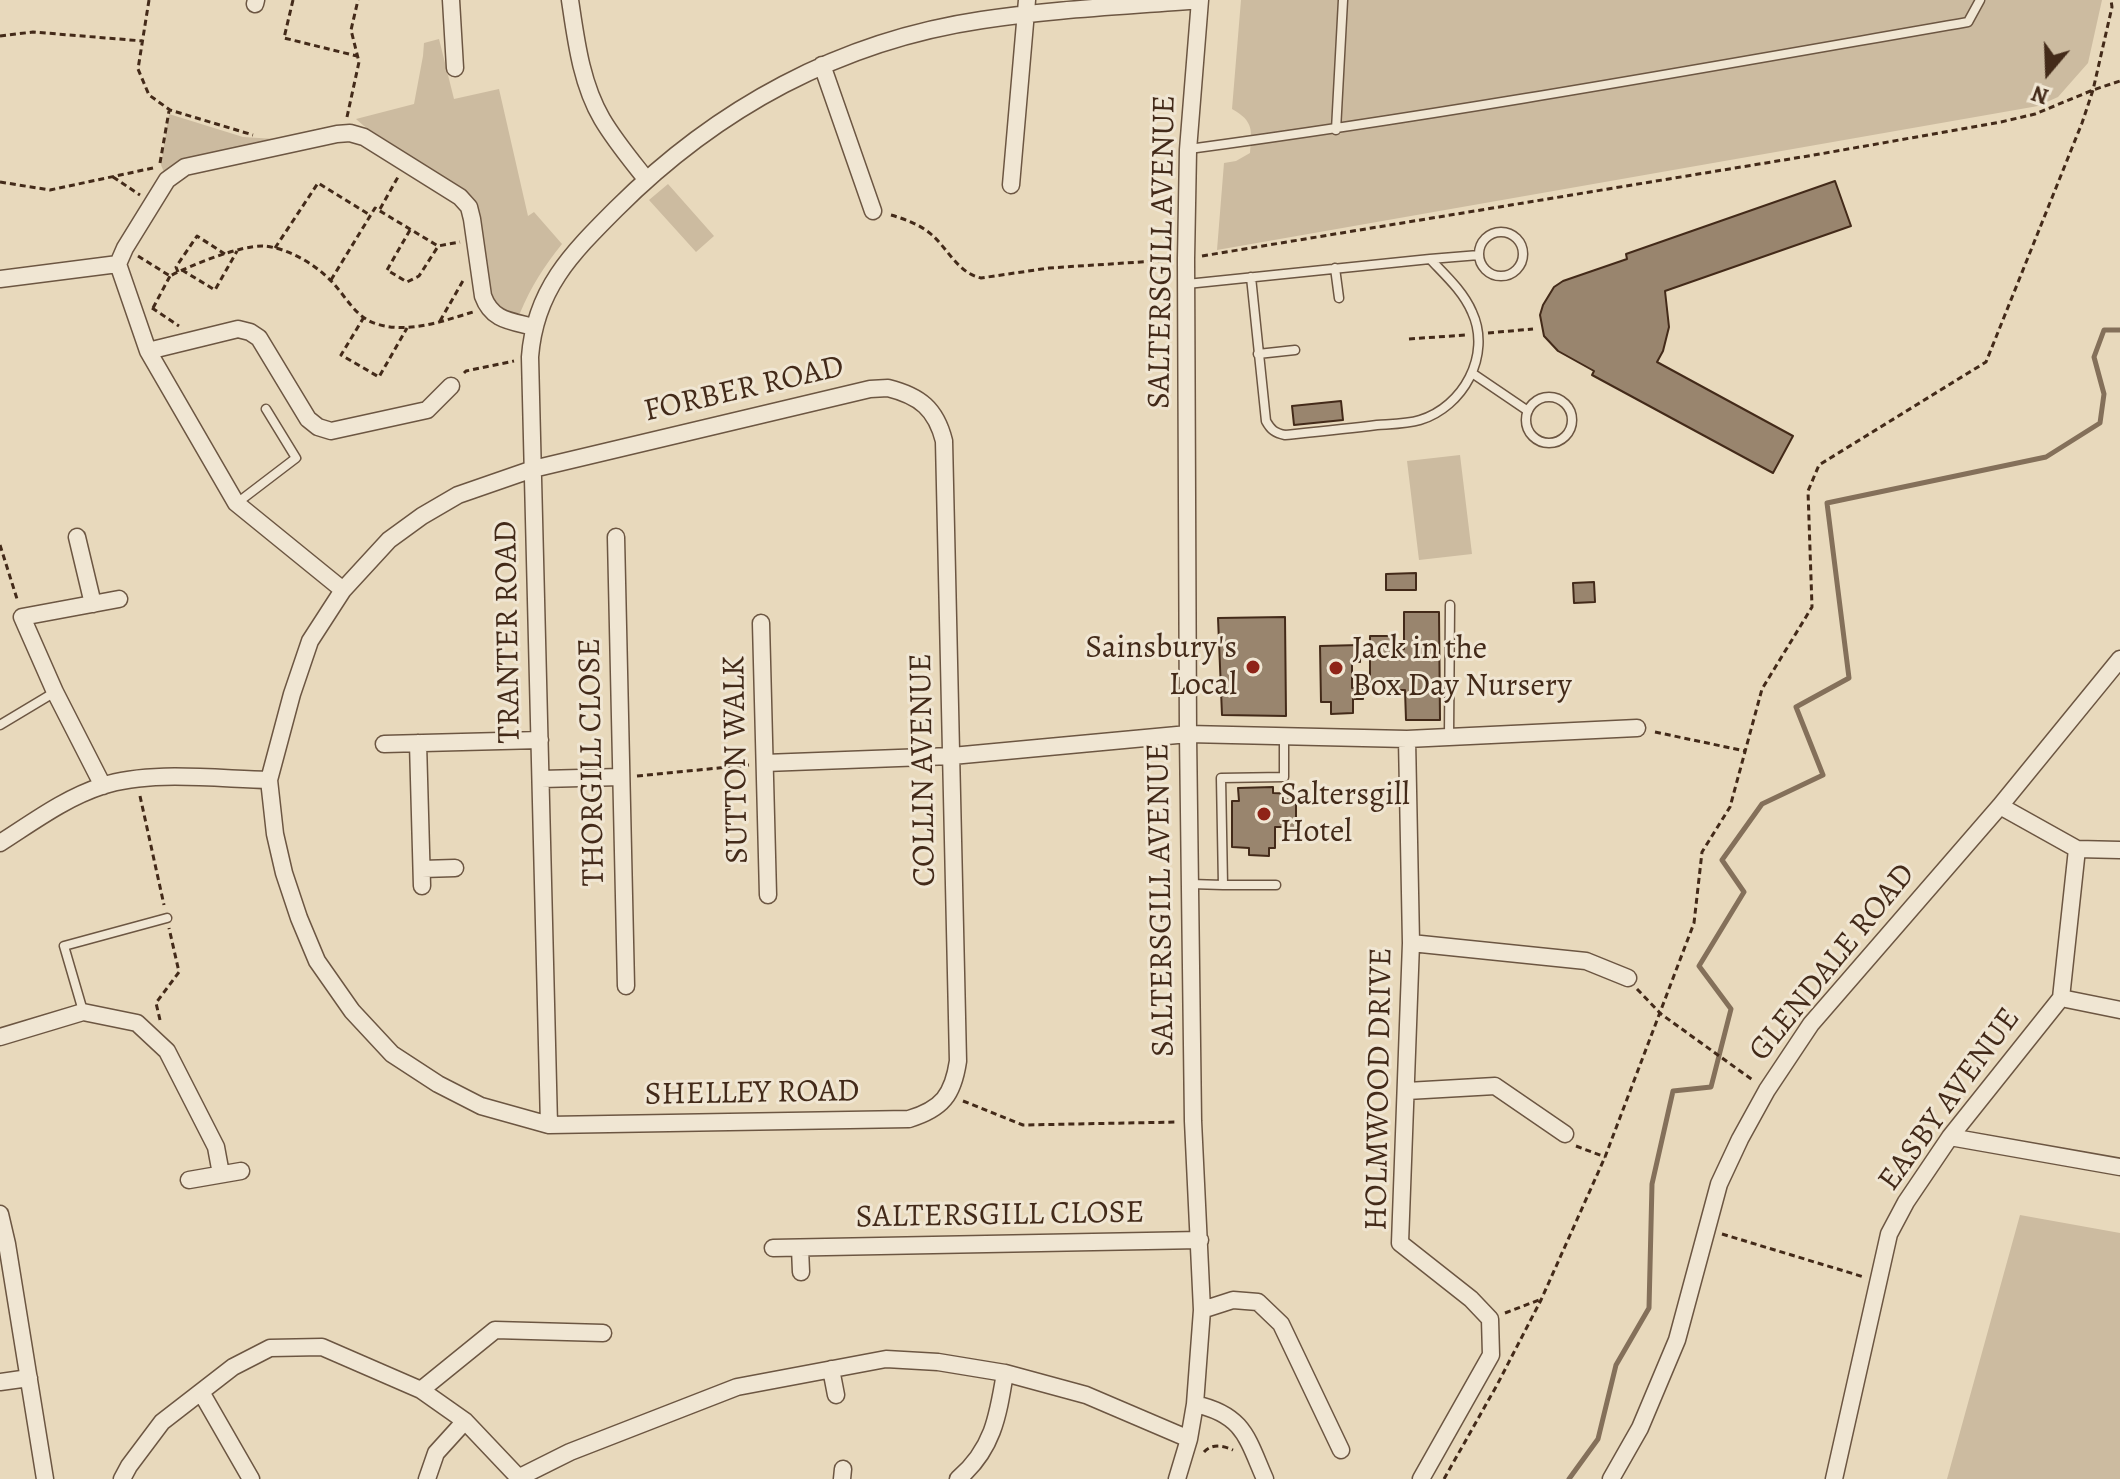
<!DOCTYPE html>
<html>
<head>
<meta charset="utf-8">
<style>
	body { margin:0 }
	#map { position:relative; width:2120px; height:1479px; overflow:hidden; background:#e8d9bc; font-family:Alegreya,serif }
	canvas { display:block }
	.north { position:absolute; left:2008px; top:32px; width:80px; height:80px; -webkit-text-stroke:6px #f0e6d3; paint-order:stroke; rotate:199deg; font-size:22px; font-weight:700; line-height:32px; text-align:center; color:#432a19 }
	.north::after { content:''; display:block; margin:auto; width:28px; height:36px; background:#432a19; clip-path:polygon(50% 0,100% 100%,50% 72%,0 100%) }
</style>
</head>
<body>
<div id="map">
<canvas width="2120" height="1479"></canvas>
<div class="north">N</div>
</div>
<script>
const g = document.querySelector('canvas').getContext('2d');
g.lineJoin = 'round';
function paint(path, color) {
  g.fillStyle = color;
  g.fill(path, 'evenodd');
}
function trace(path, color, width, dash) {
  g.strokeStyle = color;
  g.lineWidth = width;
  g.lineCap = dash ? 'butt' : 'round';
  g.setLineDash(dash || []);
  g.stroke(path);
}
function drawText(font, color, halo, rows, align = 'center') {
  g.font = font + ' Alegreya,serif';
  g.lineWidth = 6;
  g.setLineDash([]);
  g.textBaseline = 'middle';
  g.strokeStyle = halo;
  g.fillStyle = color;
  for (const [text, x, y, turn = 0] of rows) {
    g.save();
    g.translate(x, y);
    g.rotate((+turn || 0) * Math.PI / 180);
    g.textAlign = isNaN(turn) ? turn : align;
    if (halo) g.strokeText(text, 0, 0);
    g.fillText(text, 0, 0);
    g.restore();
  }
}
paint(new Path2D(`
	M1241,0H2102L2088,63L2058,97L2038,106L1217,250L1224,163L1236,161L1250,153C1252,131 1254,121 1232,109Z
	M439,39L454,99L499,89L528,216L534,212L562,244C544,266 531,287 520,313C505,314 499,310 491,298L480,215L476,205L464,190L364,126L356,119L414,104L423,56L424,43Z
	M169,114L243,137L275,139L183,160L164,172L161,165Z
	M668,184L714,236L696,252L649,200Z
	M1460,455L1472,554L1419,560L1407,461Z
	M2020,1215L2120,1233V1479H1947Z`), '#ccbba0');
trace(new Path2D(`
	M1569,1479L1598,1439L1616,1365L1649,1308L1652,1184L1673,1091L1711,1087L1731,1009L1699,966L1744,892L1722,860L1762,804L1823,775L1796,707L1849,678L1827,503L2046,457L2100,423L2104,394L2094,357L2104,330H2120`), '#84705a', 5);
const building = new Path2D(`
	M1835,181L1851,226L1665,291L1669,327L1663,351L1657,362L1793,436L1773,473L1592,375L1594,371L1558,351L1544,336L1540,315L1543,305L1554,287L1563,281L1627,259L1626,254Z
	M1341,401L1343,420L1294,425L1292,406Z
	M1416,573V590H1386V574Z
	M1594,582L1595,602L1574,603L1573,583Z
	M1404,612H1439L1440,720H1406L1405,690H1388V682L1370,683V636H1394V649H1404Z
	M1285,617L1286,716L1222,715L1218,618Z
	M1360,645V662L1352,661V688H1362L1363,699H1353V713L1331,714V702H1321L1320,646Z
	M1273,787V793L1296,794V827H1275V848H1269V856L1249,855V848L1232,847V801H1239L1238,788Z`);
paint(building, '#99856e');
trace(building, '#432a19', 2);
const lane = new Path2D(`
	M1336,130L1343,0
	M1189,149C1450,114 1709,67 1968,22L1980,0
	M1479 254a22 22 0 1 1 44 0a22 22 0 1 1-44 0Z
	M1430,259L1479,255
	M1335,268L1339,298
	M1187,284C1268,275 1349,267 1430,259C1445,275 1463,291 1472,312C1492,355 1463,407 1420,420C1407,424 1391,424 1377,425C1346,429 1315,432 1285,435C1275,433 1271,430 1266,421L1251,277
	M1258,354L1295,350
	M1472,373L1528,411
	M1526 420a23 23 0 1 1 46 0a23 23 0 1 1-46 0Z
	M237,503L296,458L266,409
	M0,725L55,692
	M1449,736L1450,605
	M1191,884L1223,885L1221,778L1284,777V737
	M1223,885H1276
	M83,1011L64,946L167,918`);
const street = new Path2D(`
	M451,0L455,68
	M570,0C576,40 581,83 602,119C615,141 631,160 646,179
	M255,4L256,0
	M822,65L873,211
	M1011,185L1027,0
	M118,264L125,248L167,180L185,167L337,134L350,133L364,137L460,197L469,207L472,219L483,296C492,321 511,321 534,327
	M118,264L148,351L236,503L343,590
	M0,279L118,264
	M148,351L238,329L250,332L259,338L308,419L318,427L331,431L427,410L451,386
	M888,388C920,396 936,409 944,441L958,1061C953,1095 942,1109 909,1119L549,1125L481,1106L438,1084L392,1054L352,1011L317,961L299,918L284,873L275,834L269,780L292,694L310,641L343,590L389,540L422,516L458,495L533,469L870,389Z
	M77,537L93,604
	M616,537L626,986
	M761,623L768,895
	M1407,739L1411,943L1400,1243L1471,1299L1490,1319L1491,1355L1421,1479
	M418,743L422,886
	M384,744L540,740
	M765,763L952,756L1188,734L1407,739L1637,728
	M541,779L621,777
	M103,786L55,692L22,617L119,599
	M2000,806L2077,849L2120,850
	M0,843C33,822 65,798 102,786C150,770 218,779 269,780
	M422,869L455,868
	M1411,943L1586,961L1628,978
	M2061,998L2120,1010
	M0,1037L83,1012L137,1023L167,1051L216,1147L221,1174
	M1407,1091L1495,1086L1565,1134
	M549,1125L530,357C535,290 571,254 616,209C717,108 840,41 982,20C1054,9 1128,6 1200,0L1188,150L1186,259L1188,734L1193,1121L1202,1310L1195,1404L1189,1439L1177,1479
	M1950,1137L2120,1167
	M189,1180L241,1171
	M0,1214L7,1244L45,1479
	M773,1248L1200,1240
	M800,1248L801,1272
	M1202,1310L1233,1300L1258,1302L1281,1324L1341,1450
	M831,1369L836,1395
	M0,1382L29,1378
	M421,1390L495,1330L603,1333
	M201,1392L251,1479
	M1195,1404C1244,1415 1247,1438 1265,1479
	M520,1477L570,1452L737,1387L886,1359L938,1362L1005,1373L1086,1395L1189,1439
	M122,1479L129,1466L162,1422L233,1367L270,1348L322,1347L421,1390L465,1421L520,1479
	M427,1479L436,1453L465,1421
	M842,1479L843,1469
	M958,1479C993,1449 998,1416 1005,1373
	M1611,1479L1640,1428L1677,1340L1719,1184L1740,1139L1767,1090L1811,1024L2000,806L2120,659
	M1834,1479L1889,1234L1906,1202L1950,1137L2061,998L2077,849`);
trace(lane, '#6c5642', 11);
trace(street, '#6c5642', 19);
trace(new Path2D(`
	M149,0L138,69L149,95L170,110L253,135
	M293,0L284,38L357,56
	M0,36L33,32L143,41
	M347,117L359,62L351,30L358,0
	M160,163L169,111
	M113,177L140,195
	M0,182L50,190L153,168
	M380,209L398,177
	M891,215C905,219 921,225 932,235C948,249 958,273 981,278L1049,268L1171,260
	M410,230L387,270L407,282L419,276L437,248
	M275,248L318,183L370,215
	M138,256L170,276C191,265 241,245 264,246C288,248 317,265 333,283C347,298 356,318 377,324C408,334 443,321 473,312
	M1202,256L1820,154L2001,122L2035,114L2093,90L2120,81
	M182,270L215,290L237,251
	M178,272L176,267L197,236L225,254
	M331,280L375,208L438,246L460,242
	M152,308L179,326
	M153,308L170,276
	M364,317L341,355L379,377L407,328
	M440,321L464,279
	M1488,333L1533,329
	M1409,339L1465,335
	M464,373L466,371L514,361
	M0,545L18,602
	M1655,732L1745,751
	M637,776L749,765
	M140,796L164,905
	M1637,989L1661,1014L1754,1081
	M160,1020L156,1003L179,972L169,928
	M963,1101L1023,1125L1178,1122
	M1576,1146L1605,1157
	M1722,1234L1864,1277
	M1505,1313L1539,1300
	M1204,1452C1212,1443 1224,1446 1233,1450
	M1444,1479L1497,1385L1541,1300L1605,1157L1694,923L1702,852L1730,807L1762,689L1812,607L1808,491L1819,465L1986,362L2082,123L2093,90L2112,7L2111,0`), '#432a19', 3, [6, 4]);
trace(lane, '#f0e6d3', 8);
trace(street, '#f0e6d3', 16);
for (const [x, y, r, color] of [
	[1253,667,8,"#8f2418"],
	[1336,668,8,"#8f2418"],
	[1264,814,8,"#8f2418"]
]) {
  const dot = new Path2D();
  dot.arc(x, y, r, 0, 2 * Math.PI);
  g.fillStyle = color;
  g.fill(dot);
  trace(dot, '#f0e6d3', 3);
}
drawText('32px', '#432a19', '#f0e6d3', [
	["SALTERSGILL AVENUE",1163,252,-89],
	["FORBER ROAD",744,390,-13],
	["TRANTER ROAD",509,632,-91],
	["SUTTON WALK",737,760,-91],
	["THORGILL CLOSE",593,762,-91],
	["COLLIN AVENUE",924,770,-91],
	["SALTERSGILL AVENUE",1162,900,-91],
	["GLENDALE ROAD",1833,963,-51],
	["HOLMWOOD DRIVE",1380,1089,-89],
	["SHELLEY ROAD",752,1094,-1],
	["EASBY AVENUE",1950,1100,-54],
	["SALTERSGILL CLOSE",1000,1216,-1]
]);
drawText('32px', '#432a19', '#f0e6d3', [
	["Sainsbury's",1237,649,"right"],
	["Local",1237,686,"right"],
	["Jack in the",1352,650],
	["Box Day Nursery",1352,687],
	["Saltersgill",1280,796],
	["Hotel",1280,833]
], 'left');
</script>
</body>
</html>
